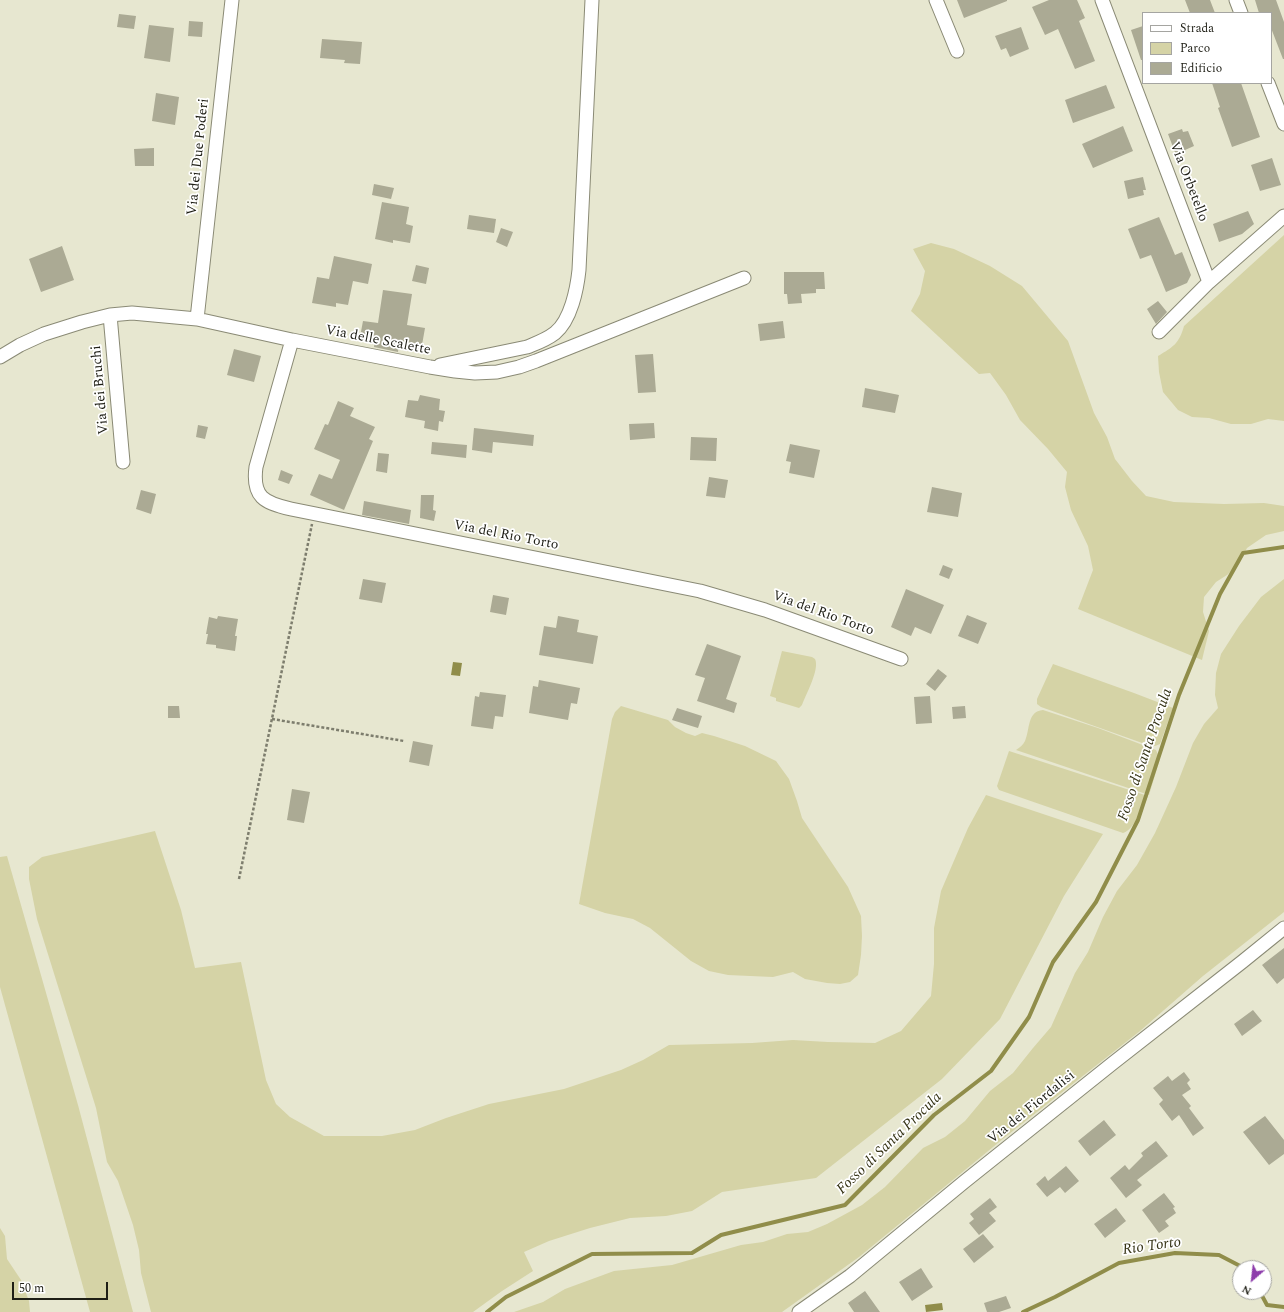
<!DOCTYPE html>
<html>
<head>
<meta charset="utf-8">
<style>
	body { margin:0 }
	#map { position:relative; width:1284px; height:1312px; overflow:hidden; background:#e7e7d0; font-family:Spectral,serif }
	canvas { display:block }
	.legend { position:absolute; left:1142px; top:12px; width:130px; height:72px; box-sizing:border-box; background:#fff; border:1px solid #a5a5a1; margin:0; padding:5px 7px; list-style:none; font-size:12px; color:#1e1e15 }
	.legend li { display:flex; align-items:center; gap:8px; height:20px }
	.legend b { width:20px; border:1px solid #a5a5a1 }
	.north { position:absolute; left:1232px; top:1260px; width:40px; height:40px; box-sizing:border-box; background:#fff; border:1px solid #a5a5a1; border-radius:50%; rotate:208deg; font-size:11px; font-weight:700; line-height:16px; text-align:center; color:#1e1e15 }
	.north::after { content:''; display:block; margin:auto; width:14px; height:18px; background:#8d3cab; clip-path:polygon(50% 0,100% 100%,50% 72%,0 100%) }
	.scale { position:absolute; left:12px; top:1282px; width:96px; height:18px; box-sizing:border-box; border:2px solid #1e1e15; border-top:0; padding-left:5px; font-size:12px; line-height:14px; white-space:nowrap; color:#1e1e15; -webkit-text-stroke:3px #fff; paint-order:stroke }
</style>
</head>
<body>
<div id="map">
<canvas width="1284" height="1312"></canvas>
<ul class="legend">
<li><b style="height:5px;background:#fff"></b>Strada</li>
<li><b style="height:11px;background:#d5d3a6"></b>Parco</li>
<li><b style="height:11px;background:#abaa94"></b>Edificio</li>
</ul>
<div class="north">N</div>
<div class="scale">50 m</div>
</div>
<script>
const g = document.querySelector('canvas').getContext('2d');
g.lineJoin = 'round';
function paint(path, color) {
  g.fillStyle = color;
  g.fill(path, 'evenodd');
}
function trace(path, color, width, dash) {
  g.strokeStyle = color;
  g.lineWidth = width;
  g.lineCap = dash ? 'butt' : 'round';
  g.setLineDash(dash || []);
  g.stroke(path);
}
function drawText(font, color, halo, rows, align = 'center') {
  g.font = font + ' Spectral,serif';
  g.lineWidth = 3.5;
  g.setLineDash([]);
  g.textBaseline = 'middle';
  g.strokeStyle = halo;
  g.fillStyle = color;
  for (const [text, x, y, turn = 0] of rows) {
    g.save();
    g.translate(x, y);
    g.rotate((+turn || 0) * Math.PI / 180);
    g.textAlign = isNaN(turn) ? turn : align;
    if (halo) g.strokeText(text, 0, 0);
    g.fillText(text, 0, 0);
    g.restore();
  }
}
paint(new Path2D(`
	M1284,235V421L1268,419L1251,424H1231L1209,418L1192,417L1178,410L1163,392L1159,372L1158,356C1173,347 1179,344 1184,326Z
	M931,243L954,249L990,266L1022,286L1068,341L1094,413L1107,437L1115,459L1132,481L1146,496L1174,502L1224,504L1264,503L1284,506V531L1266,535L1247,548L1239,564L1227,575L1216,582L1204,597L1203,612L1209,631L1202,660L1078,609L1093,570L1088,546L1071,510L1065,487L1067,472L1048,449L1020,420L1006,395L990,373L979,374L911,311L920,294L925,271L913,249Z
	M1284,579V912L1203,976L1140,1031L1004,1138L859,1257L782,1312H514L543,1302L565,1289L614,1271L672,1265L741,1245L763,1242L787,1234L808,1232L827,1224L862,1205L885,1187L923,1148L945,1137L965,1121L990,1091L1013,1073L1033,1048L1051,1027L1075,973L1088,952L1103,917L1117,891L1137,865L1155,833L1176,787L1193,743L1204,724L1218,708L1215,695L1216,673L1221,654L1239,626L1261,597Z
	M782,651L812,657L815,659C820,669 806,694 802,705L799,708L776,701V698L770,696Z
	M1053,664L1134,693L1173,708L1160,744L1155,746L1145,744L1041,707L1037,704V699Z
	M621,706L668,720L675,727L686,733L695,736L702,733L714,736L745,746L776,761L789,779L797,801L802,818L848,887L861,916L862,936L861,955L858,975L850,982L840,984L827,983L805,979L793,972L773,977L728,975L709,971L691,961L650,928L633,919L605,913L579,904L612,719L615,712Z
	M1043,710L1098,728L1156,750L1160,759L1149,795L1016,750C1020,747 1023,745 1025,741C1030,730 1027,711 1043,710Z
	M1009,751L1148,796C1143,807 1134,830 1123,833L999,790L997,786Z
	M986,795L1103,834L1064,896L1000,1019L942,1079L816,1178L722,1192L692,1211L666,1216L630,1218L590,1228L549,1241L524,1252L533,1271L502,1291L473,1312H151L141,1273L139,1250L133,1225L118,1181L107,1162L96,1108L37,919L29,879V867L42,857L155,831L181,910L195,968L241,962L266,1080L276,1104L290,1117L324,1136H382L415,1130L446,1118L489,1104L564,1089L621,1070L643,1060L669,1045L752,1043L793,1040L828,1042L875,1043L901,1031L931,996L934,964V928L941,891L968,828Z
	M7,856L78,1105L133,1312H90L0,987V857Z
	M0,1228L5,1236L7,1259L21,1280L29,1301L30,1312H0Z`), '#d5d3a6');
paint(new Path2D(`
	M453,662L462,663L460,676L451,675Z
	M942,1303L943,1310L926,1312L925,1305Z`), '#908d4a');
trace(new Path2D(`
	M1260,1292L1267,1305L1284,1307
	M487,1312L506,1297L592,1254L692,1253L721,1235L845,1205L934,1115L991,1071L1029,1017L1053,962L1096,902L1138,820L1179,695L1220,594L1243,553L1284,547
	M1023,1312L1055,1297L1119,1263L1175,1253L1219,1255L1244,1268`), '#908d4a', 4);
paint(new Path2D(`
	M957,0H1007V1L964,18Z
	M1049,0H1077L1085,18L1079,21L1095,61L1075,69L1058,29L1045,35L1032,7Z
	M1185,0H1210L1215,13H1190Z
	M1255,0H1276L1284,22V59H1283L1271,28V13H1259Z
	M119,14L136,16L134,29L117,27Z
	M189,21L203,22L202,37L188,36Z
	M149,25L174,28L170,62L144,58Z
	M1143,26V60H1141L1131,30Z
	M1021,27L1029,49L1010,57L1006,48L1001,50L995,36Z
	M322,39L362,42L360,64L344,63L345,60L320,58Z
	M1212,83H1241L1260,137L1232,147L1218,108L1220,107Z
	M1106,85L1115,108L1073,123L1065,100Z
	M156,93L179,97L175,125L152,121Z
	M1123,126L1133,151L1093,168L1082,144Z
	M1182,129L1183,132L1188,131L1194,146L1185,150L1186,152L1176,155L1168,134Z
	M154,148V166H135L134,149Z
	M1272,158L1281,185L1260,191L1251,165Z
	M1143,177L1146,190H1143L1144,195L1128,199L1124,181Z
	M374,184L394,188L391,199L372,195Z
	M382,202L409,207L406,224L413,226L410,243L393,240V243L375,239Z
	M1248,211L1254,224L1242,234L1219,242L1213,224Z
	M469,215L496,219L494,233L467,229Z
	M1159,217L1175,255L1182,252L1191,275L1187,283L1166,292L1151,255L1140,259L1128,229Z
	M501,228L513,232L507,247L496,242Z
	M62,246L74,280L41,292L29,259Z
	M334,256L372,264L368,284L353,281L348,305L336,303V307L312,303L317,277L329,279Z
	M416,265L429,268L426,284L412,281Z
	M784,272H824L825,289H816V293L801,294L802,303L788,304L787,294H784Z
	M383,290L412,294L407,325L425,328L422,345L399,341L398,352L374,347L375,340L360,337L363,321L378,323Z
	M1158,301L1167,312L1156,324L1147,309Z
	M783,321L785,338L760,341L758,324Z
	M234,349L261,356L254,382L227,375Z
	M653,354L656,392L638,393L635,355Z
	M865,388L899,395L895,413L862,407Z
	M420,395L440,399L439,410L445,411L443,422L439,421L438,431L424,428L425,421L405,417L408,400L418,401Z
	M338,401L354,408L350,416L375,427L369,439L373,441L344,510L310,495L319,474L332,479L340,460L314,449L325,424L328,425Z
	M654,423L655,438L630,440L629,424Z
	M198,425L208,427L205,439L196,437Z
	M474,428L534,435L533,446L493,442L492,453L472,450Z
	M691,437L717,438L716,461L690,460Z
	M432,442L467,445L466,458L431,454Z
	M790,444L820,450L814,478L789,473L791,462L786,461Z
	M378,453L389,454L387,473L376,471Z
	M281,470L293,475L289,484L278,480Z
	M709,477L728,480L725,498L706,496Z
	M932,487L962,493L958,517L927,512Z
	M141,490L156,494L151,514L136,509Z
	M421,495H434L433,510L436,511L434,521L420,518Z
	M364,501L411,510L409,524L362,515Z
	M943,565L953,569L949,579L939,575Z
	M363,579L386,583L382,603L359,599Z
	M906,589L944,605L931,634L915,627L911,636L891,627Z
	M493,595L509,598L506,615L490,612Z
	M967,615L987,623L978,644L958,636Z
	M218,616L238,619L235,636H237L235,651L216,648V645L206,644L208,634H206L209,617L217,619Z
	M558,616L579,620L577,632L598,636L593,664L539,655L544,626L556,628Z
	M707,644L741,656L726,699L737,703L734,713L697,701L705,678L695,675Z
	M938,669L947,676L935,691L926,684Z
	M539,680L580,688L577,704L571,703L568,720L529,713L533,686L538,687Z
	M480,692L506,695L503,717L495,716L493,729L471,726L475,696L479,697Z
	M930,696L932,723L916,724L914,697Z
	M168,706H179L180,718H168Z
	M965,706L966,718L953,719L952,707Z
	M677,708L702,716L698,728L672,720Z
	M413,741L433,745L429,766L409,762Z
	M292,789L310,792L304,823L287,820Z
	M1284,948V978L1277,984L1262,965Z
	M1253,1010L1262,1021L1242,1036L1234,1024Z
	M1184,1072L1190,1080L1187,1083L1191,1089L1182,1095L1191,1106L1189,1108L1204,1128L1193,1136L1179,1115L1172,1121L1159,1104L1163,1100L1153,1088L1168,1076L1172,1081Z
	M1265,1116L1284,1140V1154L1269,1165L1243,1132Z
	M1104,1120L1116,1135L1090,1156L1078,1141Z
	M1156,1141L1168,1156L1137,1180L1142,1185L1126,1198L1110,1178L1125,1165L1129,1170L1143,1156L1141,1153Z
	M1066,1166L1079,1181L1065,1193L1060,1187L1047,1197L1036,1184L1045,1176L1048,1181Z
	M1164,1193L1175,1207L1173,1208L1176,1213L1165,1221L1169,1226L1159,1233L1142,1210Z
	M990,1198L997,1207L989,1213L996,1221L979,1235L969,1223L974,1219L970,1214Z
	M1116,1208L1126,1221L1105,1238L1094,1224Z
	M983,1234L994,1247L974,1263L963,1249Z
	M921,1268L933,1287L912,1301L899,1282Z
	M865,1291L880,1312H854L848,1303Z
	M1006,1296L1011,1308L999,1312H987L984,1303Z`), '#abaa94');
const minor = new Path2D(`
	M936,0L957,51
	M1102,0L1209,282L1284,216
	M1236,0L1241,13
	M1268,83L1284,124
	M110,315L123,462
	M197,319L232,0
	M1159,332L1209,282
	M292,340L256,467C252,497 264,503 291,509L700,591L765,610L901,659
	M0,357L20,345L44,334L82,322L110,315L132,313L197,319L292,340L430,367L455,371L475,373L497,372L519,367L536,361L744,278
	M440,365L527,347C537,343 546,340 555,333C571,320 577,289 579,270L592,0
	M799,1312L850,1276L964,1182L1113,1063L1242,962L1284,928`);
trace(minor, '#8a8a75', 15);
trace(new Path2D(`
	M272,719L404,741
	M239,879L312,524`), '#7d7d6d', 2.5, [3, 2]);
trace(minor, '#fff', 13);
drawText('14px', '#1e1e15', '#fff', [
	["Via dei Due Poderi",199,157,-84],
	["Via Orbetello",1188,182,69],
	["Via delle Scalette",378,341,11],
	["Via dei Bruchi",101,390,-95],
	["Via del Rio Torto",506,536,11],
	["Via del Rio Torto",823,614,20],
	["Via dei Fiordalisi",1032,1108,-39]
]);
drawText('italic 15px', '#353315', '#fff', [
	["Fosso di Santa Procula",1146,755,-71],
	["Fosso di Santa Procula",890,1144,-44],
	["Rio Torto",1152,1247,-8]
]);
</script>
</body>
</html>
